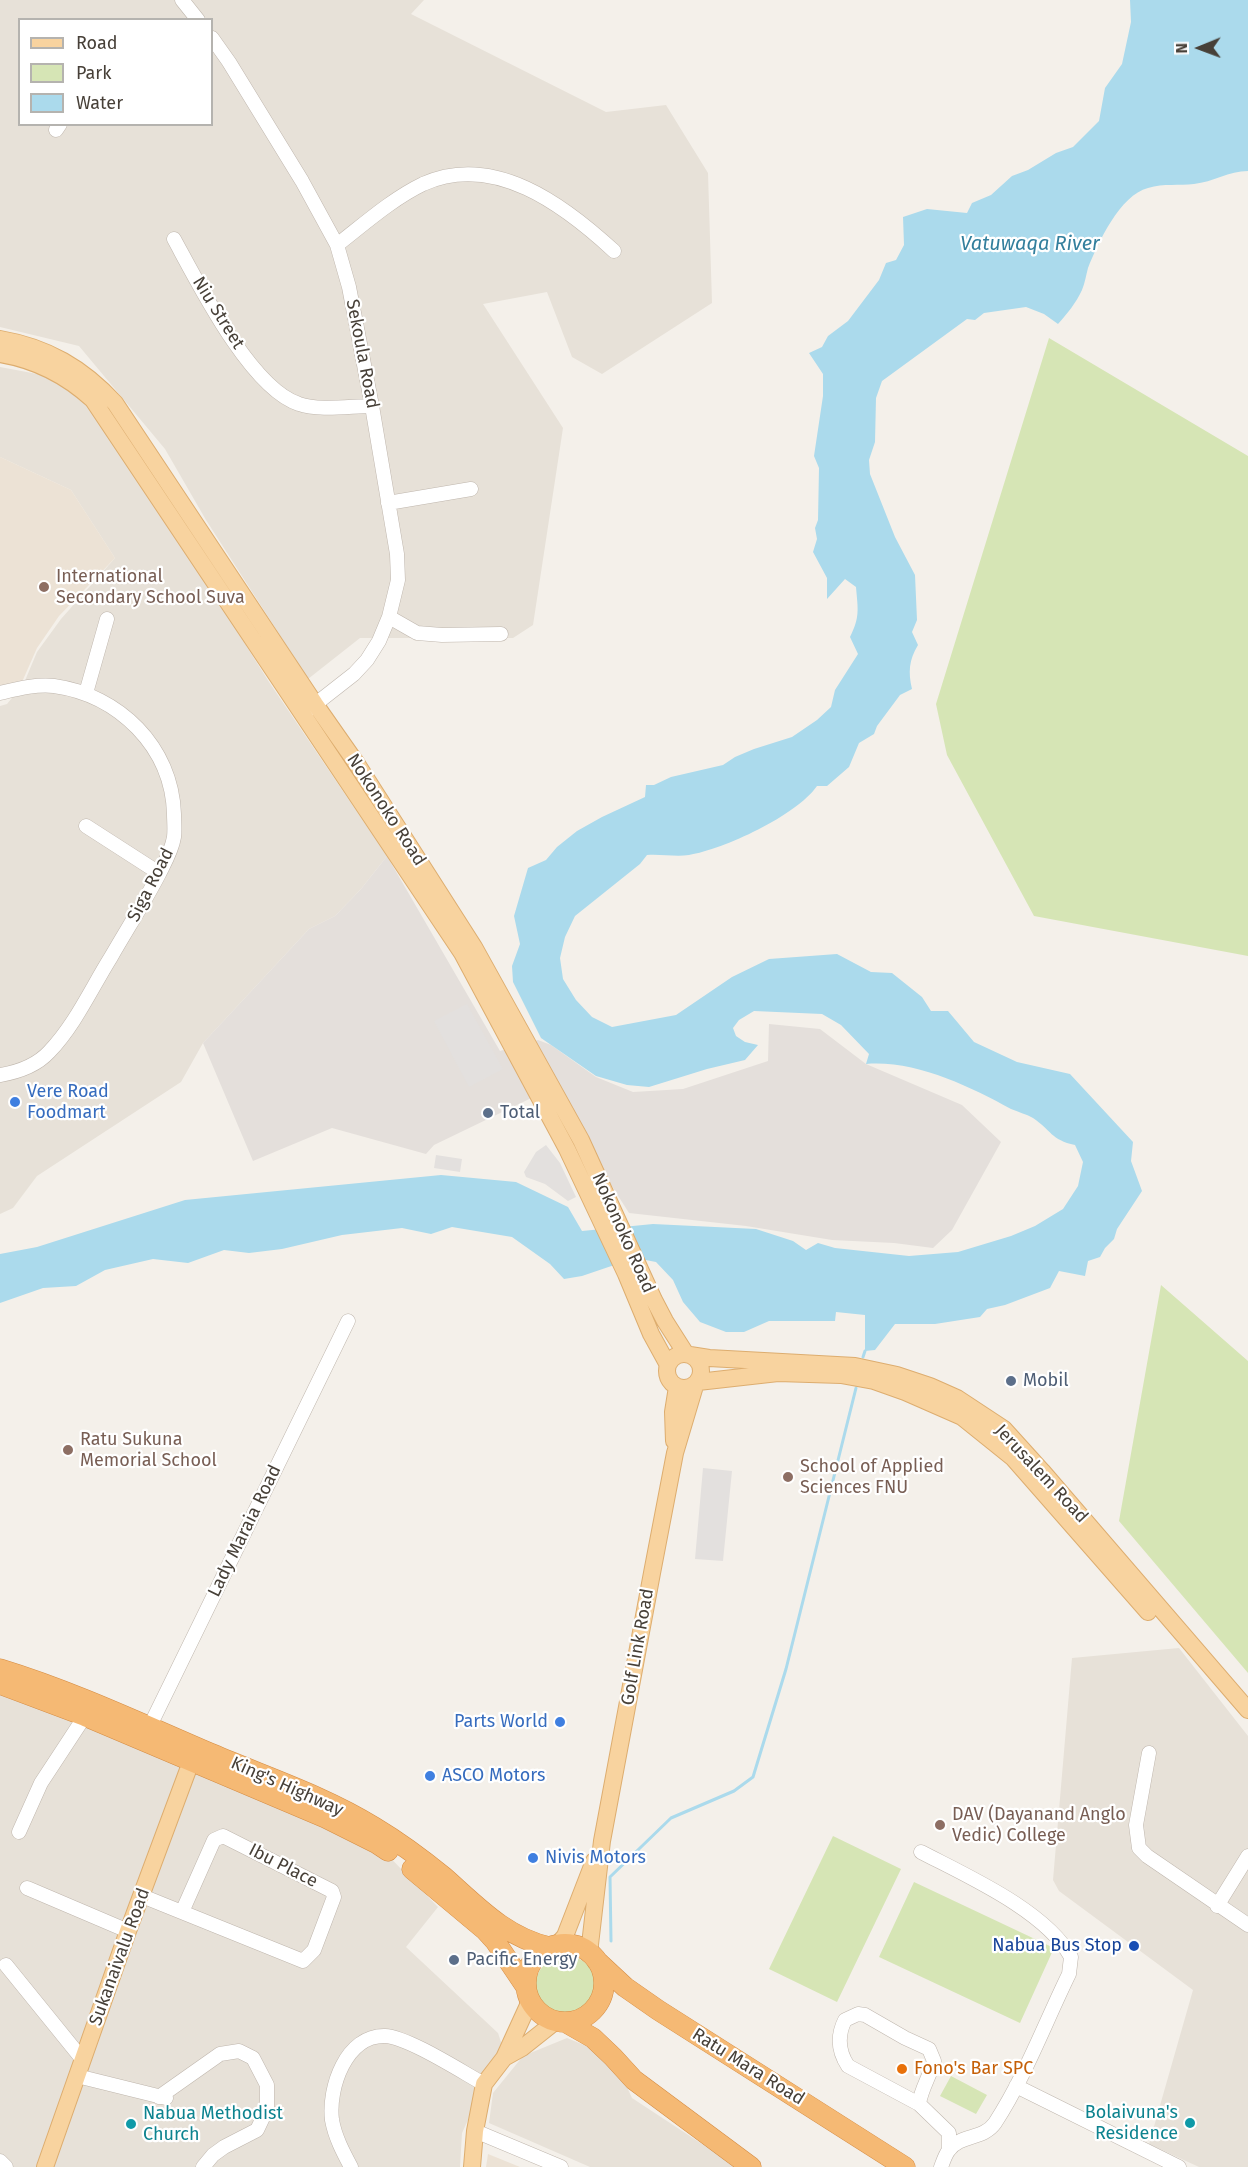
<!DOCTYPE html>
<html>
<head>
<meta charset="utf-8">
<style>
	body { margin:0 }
	#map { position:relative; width:1248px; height:2167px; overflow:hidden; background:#f4f0ea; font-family:"Fira Sans",sans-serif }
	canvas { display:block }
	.legend { position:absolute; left:18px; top:18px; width:195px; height:108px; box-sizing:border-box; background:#fff; border:2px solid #b5b3af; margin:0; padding:8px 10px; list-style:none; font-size:18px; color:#474038 }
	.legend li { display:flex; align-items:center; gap:12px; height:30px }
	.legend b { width:30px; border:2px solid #b5b3af }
	.north { position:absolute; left:1170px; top:18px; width:60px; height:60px; -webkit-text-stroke:4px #fff; paint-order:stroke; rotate:269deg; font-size:16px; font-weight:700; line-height:24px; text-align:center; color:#474038 }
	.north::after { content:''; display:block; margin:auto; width:21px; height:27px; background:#474038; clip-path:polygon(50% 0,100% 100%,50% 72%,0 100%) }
</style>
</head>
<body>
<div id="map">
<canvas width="1248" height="2167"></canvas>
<ul class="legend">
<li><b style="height:8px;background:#f8d39f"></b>Road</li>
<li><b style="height:16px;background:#d6e5b5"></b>Park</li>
<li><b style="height:16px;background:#abdaec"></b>Water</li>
</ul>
<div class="north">N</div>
</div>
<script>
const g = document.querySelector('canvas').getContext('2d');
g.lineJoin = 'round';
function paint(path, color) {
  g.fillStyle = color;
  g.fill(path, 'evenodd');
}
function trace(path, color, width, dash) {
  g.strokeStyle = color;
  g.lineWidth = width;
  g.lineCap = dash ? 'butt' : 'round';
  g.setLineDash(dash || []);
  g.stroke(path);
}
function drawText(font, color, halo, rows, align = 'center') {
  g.font = font + ' "Fira Sans",sans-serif';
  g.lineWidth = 4.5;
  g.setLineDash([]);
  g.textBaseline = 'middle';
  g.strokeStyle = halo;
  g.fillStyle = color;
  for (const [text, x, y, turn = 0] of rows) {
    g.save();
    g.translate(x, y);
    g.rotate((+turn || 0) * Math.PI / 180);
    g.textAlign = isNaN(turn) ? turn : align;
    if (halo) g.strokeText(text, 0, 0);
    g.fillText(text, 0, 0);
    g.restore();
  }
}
paint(new Path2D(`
	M0,0H424L411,14L606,112L666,105L708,173L712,303L602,374L572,357L547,292L483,304L563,428L533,625L513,638H360L308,679L206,520L165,449L79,346L0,327ZM20,20H212V124H20Z
	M0,367L48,376L98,410L269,682L387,856L361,889L335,916L309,929L203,1043L181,1082L37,1176L13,1208L0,1214V706L7,704L24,683L37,652L61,619L115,558L71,490L0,457Z
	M1179,1648L1248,1736V2167H1199L1149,2144L1193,1990L1059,1891L1053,1880L1072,1658Z
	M0,1694L93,1728L376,1843L438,1907L406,1947L498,2033L503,2048L491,2069L462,2133L460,2167H0Z
	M567,2038L613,2057L632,2098L737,2167H590L489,2123L493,2093L523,2056Z`), '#e7e1d8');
paint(new Path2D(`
	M387,856L500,1051L538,1040L551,1045L596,1077L633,1092L683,1089L768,1061L769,1024L820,1029L866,1064L962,1105L1001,1142L952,1230L933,1248L894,1243L832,1240L746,1226L629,1213L550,1089L434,1145L426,1154L332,1128L253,1161L203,1043L309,929L335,916L361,889Z`), '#e4dfdb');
paint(new Path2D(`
	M0,457L71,490L115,558L59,616L37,648L22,682L0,690Z
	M488,2154L520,2167H486Z`), '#ece2d5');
paint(new Path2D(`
	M1049,338L1248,456V956L1034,916L947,755L936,704Z
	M1161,1285L1248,1361V1673L1119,1521Z
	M833,1836L901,1869L837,2002L769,1969Z
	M914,1882L1054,1948L1020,2023L879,1957Z
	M535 1987a31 31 0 1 1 62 0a31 31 0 1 1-62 0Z
	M951,2076L987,2095L976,2114L940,2096Z`), '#d6e5b5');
paint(new Path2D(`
	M467,1004L503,1069L469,1087L434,1021Z
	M546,1145L560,1163L576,1197L568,1201L545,1184L526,1177L524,1172L536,1152Z
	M436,1155L462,1159L460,1172L434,1168Z
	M703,1468L732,1471L723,1561L695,1559Z`), '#e3e0de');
paint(new Path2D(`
	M1130,0H1248V171C1229,171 1213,182 1194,184C1179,186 1164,183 1148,188C1120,195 1098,243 1088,268C1086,275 1085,283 1082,290C1076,303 1067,314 1058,324L1044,314L1026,307L984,313L975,320L967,319L882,381L876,398L875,442L869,460L870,474L895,537L915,575L917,620L912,632L918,645C909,660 908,672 912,689L900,695L877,726L874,734L859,743L849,767L827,786H817C796,816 724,849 689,855C676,857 661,854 647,855L640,864L575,916L565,937L560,958L563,979L576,1000L592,1017L612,1027L676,1015L732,977L769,959L837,954L871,972L892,973L922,997L931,1011H948L974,1042L1017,1062L1070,1074L1133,1142L1131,1161L1142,1191L1117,1229L1114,1239L1105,1248L1100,1257L1088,1261L1085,1276L1059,1271L1050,1288L1005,1305L987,1309L980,1317L935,1324H895L875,1350L865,1351V1315L836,1312L835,1321H769L744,1332H726L700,1322L683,1302L673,1280L656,1262L635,1258L582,1276L564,1279L550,1264L512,1237L452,1227L431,1234L402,1228L342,1235L282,1249L249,1253L224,1250L188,1263L153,1259L105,1270L76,1286L43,1288L0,1303V1254L37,1247L185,1200L441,1175L516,1182L568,1207L582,1231L653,1224L756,1229L793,1241L806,1250L818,1243L835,1248L909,1256L958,1252L1011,1236L1035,1226L1063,1209L1078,1186L1083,1162L1075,1145C1051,1140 1051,1130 1033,1118C1026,1114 1018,1112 1011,1109C969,1086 915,1060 866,1064L869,1054L841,1025L822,1014L754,1011L739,1020L733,1028L736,1036L745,1042L758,1045L745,1060L707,1069L649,1087L627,1085L596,1076L541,1038L513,982L512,966L520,944L514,916L528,868L546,860L557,847L577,831L602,817L645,797L646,785H654L671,777L723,765L735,757L754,749L792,737L817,720L831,707L835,690L858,654L850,637C860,617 858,610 856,587L845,579L827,599V578L813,552L817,539L815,528L818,520L819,468L814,456L823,396V374L809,353L822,347L828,336L848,321L879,280L886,263L896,260L904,245L903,217L927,209L967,213L972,203L991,195L1012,176L1028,170L1056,153L1073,147L1099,121L1105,88L1122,64L1131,22Z`), '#abdaec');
trace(new Path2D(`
	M863,1357L865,1351
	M611,1941L610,1877L671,1818L734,1791L753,1777L786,1669L856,1388`), '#abdaec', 3);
const minor = new Path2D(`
	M182,0L198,20
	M212,38L229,62L302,181L337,245L349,287L372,406L397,554L398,580L389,617L379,641L367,660L354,674L308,710
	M56,130L60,124
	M174,239C198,283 251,389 299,404C319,411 351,406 372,406
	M337,245C364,224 392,199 423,184C494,152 564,205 614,251
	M388,503L471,489
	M389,617L417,633L442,635L501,634
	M0,693C17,689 36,684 54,686C119,695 172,747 174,814C174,821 175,829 174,837C172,850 165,862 159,874C144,903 127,929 111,957C91,989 75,1025 49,1052C36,1066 18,1072 0,1075
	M86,693L107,619
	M86,826L159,873
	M146,1734L348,1321
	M1149,1753L1136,1825L1139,1848L1147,1856L1248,1925
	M19,1832L41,1783L85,1716
	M921,1852C967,1876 1046,1911 1071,1957L1069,1974C1045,2023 1025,2077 995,2123C983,2140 961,2134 949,2150C945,2155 943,2162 941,2167
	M27,1888L128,1931
	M142,1896L303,1961L314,1950L334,1897L332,1891L223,1836L214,1840L182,1912
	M1217,1906L1248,1856
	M6,1965L83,2060
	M77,2076L166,2098
	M1016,2086L1179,2167
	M159,2097L220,2054L239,2051L253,2058L267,2085V2109L257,2130L224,2147L213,2155L203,2167
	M919,2104C921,2089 930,2076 934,2061L929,2049L905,2038L865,2015L858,2014L845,2020C837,2036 838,2051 848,2066L919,2104L949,2133V2150
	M475,2131L561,2167
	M0,2161L6,2167
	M351,2167C343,2152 335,2137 332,2120C328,2088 346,2035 385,2036C408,2037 462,2072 484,2084`);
const major = new Path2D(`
	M0,339C47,347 83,368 115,403L315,704L357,764L474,947L581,1140L654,1300L665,1321L686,1354
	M0,354C36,360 66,375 93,400L462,953L567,1149L626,1274L651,1334L668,1365
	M667 1371a17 17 0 1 1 34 0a17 17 0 1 1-34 0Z
	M690,1355L709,1358L855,1366L897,1375L930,1386L957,1398L1004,1429L1042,1471L1248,1710
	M698,1382L778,1373L841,1375L874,1381L905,1392L962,1417L1013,1458L1148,1612
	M674,1441L673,1412L677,1387
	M557,1945L565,1936L594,1861
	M589,1953L602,1841L652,1573L675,1453L695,1386
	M504,2058L522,2048L556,2021
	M45,2167L128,1931L195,1751
	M472,2167L475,2131L484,2084L504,2058L530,2001`);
const highway = new Path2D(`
	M0,1669C72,1691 142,1724 212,1754C266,1777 324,1796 374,1827C399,1842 422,1859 444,1877C477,1906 505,1937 549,1947
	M0,1684L85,1716L326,1818L376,1843L388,1851
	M412,1869L485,1930L495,1941L526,1987
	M526 1983a39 39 0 1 1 78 0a39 39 0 1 1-78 0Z
	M596,1960L625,1987L658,2010L905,2167
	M565,2022L593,2038L613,2057L634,2080L751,2167`);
trace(minor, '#bfb6ad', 15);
trace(major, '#ddad6f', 18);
trace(highway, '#d48c44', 21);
trace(minor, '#fff', 14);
trace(major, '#f8d39f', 16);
trace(highway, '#f5b974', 20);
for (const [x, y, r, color] of [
	[44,587,6,"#8d6e63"],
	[15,1102,6,"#3f7fe0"],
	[488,1113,6,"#5c6f8a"],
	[1011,1381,6,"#5c6f8a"],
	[68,1450,6,"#8d6e63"],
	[788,1477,6,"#8d6e63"],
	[560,1722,6,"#3f7fe0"],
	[430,1776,6,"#3f7fe0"],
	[940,1825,6,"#8d6e63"],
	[533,1858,6,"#3f7fe0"],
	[1134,1946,6,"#1a4fb4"],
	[454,1960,6,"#5c6f8a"],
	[902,2069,6,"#e8710a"],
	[1190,2123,6,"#0f9aa8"],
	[131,2124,6,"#0f9aa8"]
]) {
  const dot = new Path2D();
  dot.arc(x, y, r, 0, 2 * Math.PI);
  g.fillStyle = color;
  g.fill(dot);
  trace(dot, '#fff', 2);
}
drawText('18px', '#474038', '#fff', [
	["Niu Street",218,313,58],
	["Sekoula Road",362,354,79],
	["Nokonoko Road",386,810,57],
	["Siga Road",151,885,-63],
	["Nokonoko Road",623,1233,66],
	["Jerusalem Road",1041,1474,47],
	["Lady Maraia Road",245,1531,-64],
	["Golf Link Road",638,1647,-80],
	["King's Highway",287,1787,24],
	["Ibu Place",283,1866,27],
	["Sukanaivalu Road",120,1957,-70],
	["Ratu Mara Road",748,2067,32]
]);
drawText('18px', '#785e54', '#fff', [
	["International",56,577],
	["Secondary School Suva",56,598],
	["Ratu Sukuna",80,1440],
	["Memorial School",80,1461],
	["School of Applied",800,1467],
	["Sciences FNU",800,1488],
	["DAV (Dayanand Anglo",952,1815],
	["Vedic) College",952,1836]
], 'left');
drawText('18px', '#366cbe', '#fff', [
	["Vere Road",27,1092],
	["Foodmart",27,1113],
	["Parts World",548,1722,"right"],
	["ASCO Motors",442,1776],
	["Nivis Motors",545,1858]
], 'left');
drawText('18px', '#4e5e75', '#fff', [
	["Total",500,1113],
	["Mobil",1023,1381],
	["Pacific Energy",466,1960]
], 'left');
drawText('18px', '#164399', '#fff', [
	["Nabua Bus Stop",1122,1946]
], 'right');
drawText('18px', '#c56008', '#fff', [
	["Fono's Bar SPC",914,2069]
], 'left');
drawText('18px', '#0d838f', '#fff', [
	["Bolaivuna's",1178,2113],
	["Residence",1178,2134],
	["Nabua Methodist",143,2114,"left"],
	["Church",143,2135,"left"]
], 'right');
drawText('italic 20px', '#337f9d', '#fff', [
	["Vatuwaqa River",1030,244]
]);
</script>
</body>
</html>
